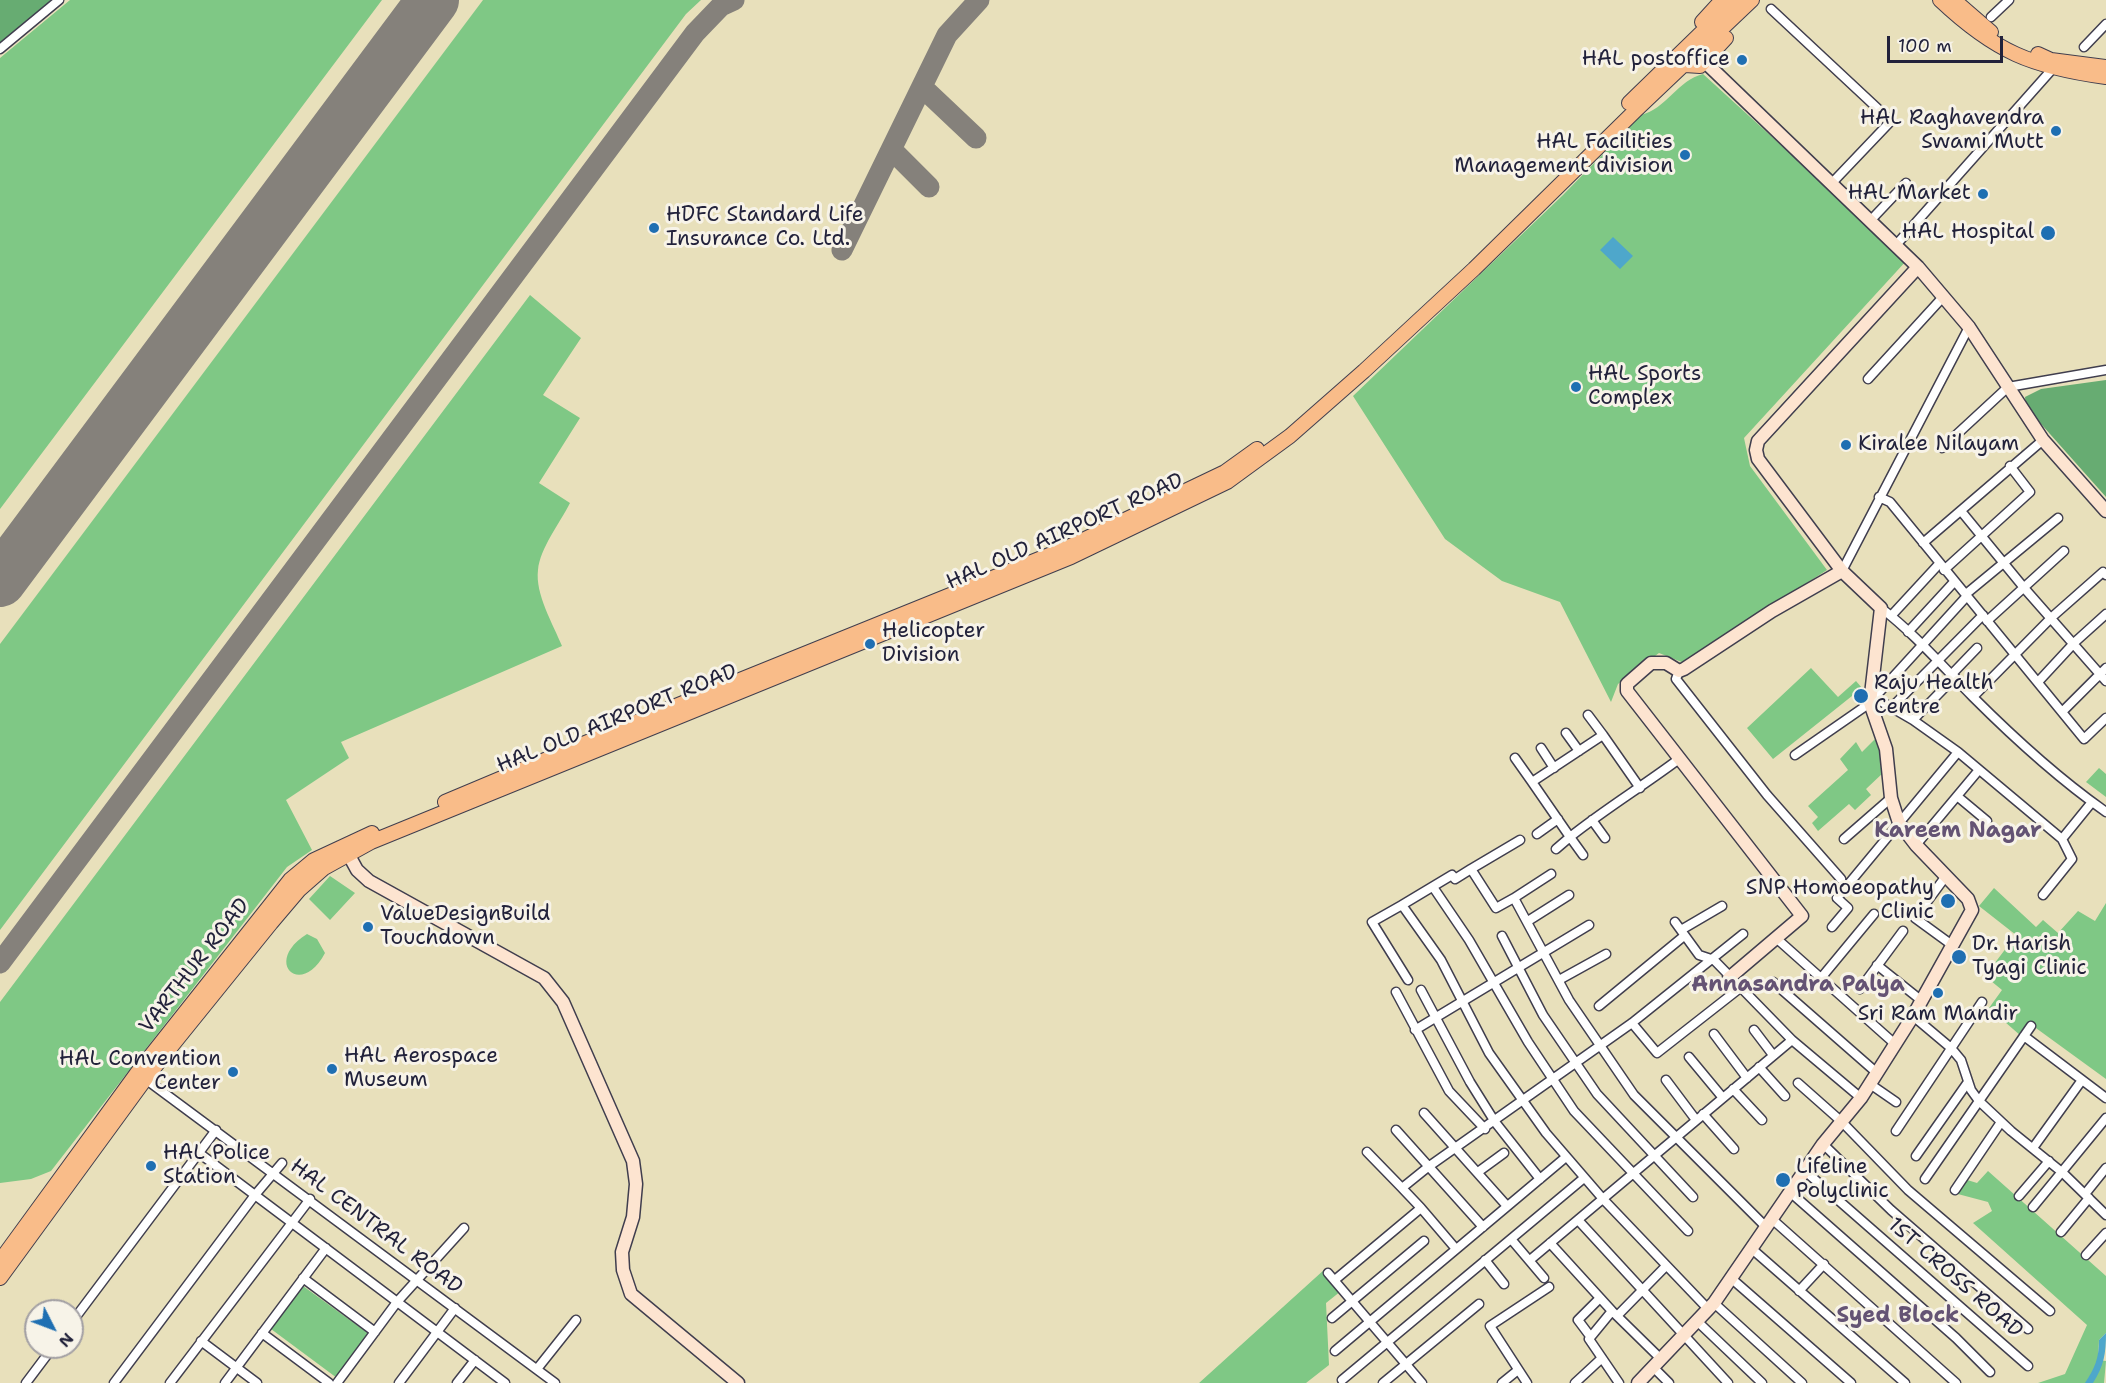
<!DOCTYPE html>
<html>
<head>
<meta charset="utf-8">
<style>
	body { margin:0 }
	#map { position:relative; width:2106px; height:1383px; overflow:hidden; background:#e8e0bb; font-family:"Shantell Sans",sans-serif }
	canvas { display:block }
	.north { position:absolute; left:24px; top:1299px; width:60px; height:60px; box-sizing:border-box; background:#f7f3e8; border:2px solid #a29fa3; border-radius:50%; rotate:132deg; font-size:16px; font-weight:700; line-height:24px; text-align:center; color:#22223b }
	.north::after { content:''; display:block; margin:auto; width:21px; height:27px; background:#1f6fb2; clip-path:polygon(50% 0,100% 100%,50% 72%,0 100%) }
	.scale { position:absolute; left:1887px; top:36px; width:116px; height:27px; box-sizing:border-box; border:3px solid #22223b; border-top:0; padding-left:8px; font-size:18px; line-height:21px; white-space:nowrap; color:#22223b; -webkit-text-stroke:4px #f7f3e8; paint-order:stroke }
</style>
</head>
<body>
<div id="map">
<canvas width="2106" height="1383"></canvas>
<div class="north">N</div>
<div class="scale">100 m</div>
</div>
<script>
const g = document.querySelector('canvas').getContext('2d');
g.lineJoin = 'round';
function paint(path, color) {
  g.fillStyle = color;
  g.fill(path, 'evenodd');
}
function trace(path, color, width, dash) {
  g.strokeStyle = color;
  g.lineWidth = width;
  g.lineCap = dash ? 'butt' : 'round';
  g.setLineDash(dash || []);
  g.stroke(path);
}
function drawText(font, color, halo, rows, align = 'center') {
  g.font = font + ' "Shantell Sans",sans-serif';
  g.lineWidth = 6;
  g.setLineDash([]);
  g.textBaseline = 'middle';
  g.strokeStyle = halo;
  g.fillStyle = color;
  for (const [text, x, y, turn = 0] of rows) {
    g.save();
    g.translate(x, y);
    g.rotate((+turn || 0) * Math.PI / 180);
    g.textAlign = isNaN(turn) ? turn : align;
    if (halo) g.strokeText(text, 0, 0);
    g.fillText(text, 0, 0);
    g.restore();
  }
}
paint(new Path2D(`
	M70,0H382L0,509V58Z
	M483,0H701L686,14L0,930V644Z
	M1703,74L1907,260L1744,438L1750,466L1827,570L1684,663L1659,653L1618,684L1611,702L1560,602L1502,581L1445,539L1353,396L1563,195L1641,115C1666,109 1678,80 1703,74Z
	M530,295L581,338L543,395L580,418L539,483L570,503C560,523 540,548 538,570C535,594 553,624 562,646L341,742L349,758L286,800L312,850L287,867L51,1171L31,1179L0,1183V1002Z
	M1811,668L1838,697L1856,681L1862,688L1773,759L1747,728Z
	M1876,738L1884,772L1866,789L1871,795L1855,810L1849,804L1818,831L1812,823L1818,817L1808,806L1848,770L1840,759L1856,742L1862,752Z
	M2099,768L2106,774V797L2086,782Z
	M330,876L355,893L330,920L309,899Z
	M1994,888L2036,927L2043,920L2058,933L2078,911L2095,921L2106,903V1079L2029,1023L2021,1036L1989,1008L2002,990L1985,976L2016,935L1979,906Z
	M307,934L317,939L325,953C301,999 262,962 307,934Z
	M1988,1171L2106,1276V1333L2099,1340L2098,1360L2106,1361L2104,1383H2038L2065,1374L2087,1325L1973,1223L1992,1211L1988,1202L1954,1193L1964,1179L1977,1183Z
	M1325,1269L1341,1291L1326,1303L1329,1365L1306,1383H1199Z
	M303,1286L369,1334L337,1378L271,1329Z`), '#7fc885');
paint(new Path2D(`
	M0,0H52L0,43Z
	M2106,380V497L2026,407L2025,397L2041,389Z`), '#67ac72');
paint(new Path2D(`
	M1613,237L1633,256L1620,269L1600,250Z
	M2106,1333C2106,1353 2104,1366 2093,1383H2085C2095,1368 2099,1358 2099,1340Z`), '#4ea7cb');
trace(new Path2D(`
	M922,87L976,138
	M892,150L929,187
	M842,250L947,35L979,0
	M0,963L695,33L721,6L734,0`), '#85817b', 21);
trace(new Path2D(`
	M0,581L433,0`), '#85817b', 52);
const street = new Path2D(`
	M1771,9L1891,121L1831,184
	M1991,17L2009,0
	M2084,47L2106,24
	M0,49L59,0
	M1870,221L1906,183
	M1896,245L2055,66
	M1868,379L1943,297
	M1942,448L2008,387L2106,370
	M1879,497L1890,502L2084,739L2106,718
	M1961,511L2025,589L2106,681
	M1923,543L2043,440
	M1944,570L2030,492L2010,466
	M1842,571L1969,327
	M1966,594L2058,518
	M1881,608C1915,634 1943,667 1973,697C2014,738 2059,779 2106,812
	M1891,616L1939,564
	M1987,621L2064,551
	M1908,632L1954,582
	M1679,671L1676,679L1767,795L1841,879
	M1952,674L1977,648
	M2038,682L2075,642L2106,614
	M1870,695L1913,720L1958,752L2062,839L2092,802
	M1973,697L2052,617L2103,572L2106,575
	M1874,698L1967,596
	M1892,707L1983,615
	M2063,711L2106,668
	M1588,715L1603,735
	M1913,720L1955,677
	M1566,733L1579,751
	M1541,748L1554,768
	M1795,755L1870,703
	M1515,758L1532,782
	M1640,788L1603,735L1532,782L1570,837C1605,809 1643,786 1679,759
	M1957,796L1987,821
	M1592,820L1605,838
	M1537,834L1558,819
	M1844,839L1891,798
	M1916,845L1978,771
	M1556,849L1570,837L1583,855
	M1471,869L1520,840
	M1946,876L1915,918L1952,945
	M1433,887L1469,940L1528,1042L1574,1111L1688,1231
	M2043,895L2072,859L2062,839
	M1514,898L1551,874
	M1402,905L1372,922L1408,980
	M1528,921L1569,895
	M1675,922L1699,955L1714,960L1792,1040L1861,1098
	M1832,927L1848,908L1837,898L1958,752
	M1681,930L1722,906
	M1502,936L1543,1015L1597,1094L1693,1197
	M1776,938L1895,1044
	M1877,965L1922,1001
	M1821,978L1874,914
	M1559,980L1606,954
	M1773,982L1877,1073
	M1860,989L1903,931
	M1421,990L1470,1082L1495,1122L1540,1179
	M1396,992L1449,1091L1485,1129
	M1599,1006L1684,936
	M1913,1016L1951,1048L1961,1060L1971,1090L1979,1101L2011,1131L2063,1173L2106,1215
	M1632,1023L1657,1053L1740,988
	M1415,1030L1589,925
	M1754,1030L1773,1055
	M1714,1034L1747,1078
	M2024,1036L2106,1098
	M1689,1057L1723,1098
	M1759,1067L1785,1096
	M144,1078L555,1383
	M1666,1080L1696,1120
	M1798,1083L1842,1122L1908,1190L2050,1311
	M1870,1084L1896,1102
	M1733,1089L1762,1120
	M1424,1113L1507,1206
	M1703,1114L1734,1149
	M1396,1130L1483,1227
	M1896,1131L1982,1002
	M1823,1144L1891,1210L2028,1329
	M2033,1148L2082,1080
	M1367,1152L1402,1188
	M199,1153L505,1383
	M1916,1156L1968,1082
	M1805,1171L2028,1366
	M1478,1172L1504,1153
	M1925,1179L2031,1026
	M1955,1190L2001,1122
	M1790,1192L1956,1338L1990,1372
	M2085,1194L2106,1168
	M2019,1196L2049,1161
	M2033,1207L2106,1118
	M1421,1208L1456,1249
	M1578,1220L1728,1383
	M1773,1220L1956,1383
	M2061,1232L2089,1198
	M1511,1239L1544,1278
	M1550,1243L1612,1311
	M1752,1249L1905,1383
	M2086,1255L2106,1233
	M1485,1260L1504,1284
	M1530,1260L1792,1040
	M1328,1273L1422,1383
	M303,1278L375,1332
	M1336,1279L1421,1208L1402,1188L1428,1167L1632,1023L1743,934
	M1732,1279L1851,1383
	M1799,1291L1824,1264
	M1714,1303L1802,1383
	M1709,1310L1603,1199L1546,1133L1489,1053L1441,960L1402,905L1452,875L1455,879L1471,869L1496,908L1514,898L1569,1000L1634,1095L1767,1228
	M1617,1316L1666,1266
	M1332,1318L1424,1241
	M72,1322L216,1130
	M1698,1322L1762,1383
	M262,1333L329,1383
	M1590,1336L1578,1320L1600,1298
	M201,1341L257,1383
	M1335,1351L1566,1157
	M1653,1367L1669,1383
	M537,1369L576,1320
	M1342,1380L1584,1178
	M26,1383L53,1347
	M114,1383L255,1195L282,1163
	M170,1383L310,1199
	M225,1383L326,1248
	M337,1383L397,1302L464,1228
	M399,1383L455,1308
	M457,1383L475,1360
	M1383,1383L1479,1304
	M1502,1383L1518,1370
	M1527,1383L1490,1326L1549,1287
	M1575,1383L1602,1358
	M1619,1383L1589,1339L1612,1311L1661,1359`);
const secondary = new Path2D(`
	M1704,61L1918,267L1969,327L2043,440L2106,511
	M345,848L357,870L369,881L544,978L563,1002L633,1161L636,1184L633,1217L622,1252L623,1270L631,1294L738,1383
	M1729,978L1802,916L1627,691V684L1651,663H1666L1679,671L1684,669L1772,611L1842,571
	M1638,1383L1714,1303L1823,1144L1861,1098L1913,1016L1972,910L1968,899L1916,845L1899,823L1891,798L1886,749L1870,703L1881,608L1842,571L1758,459L1756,450L1758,441L1918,267`);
const primary = new Path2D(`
	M1940,0C1995,52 2032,67 2106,77
	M1954,0L1991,32
	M1702,22L1722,0
	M2038,54L2051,60L2106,67
	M1685,65L1700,66L1726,38
	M1629,103L1735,0
	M445,802L614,731L1064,549L1225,472L1257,449
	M0,1261L137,1073L290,880L314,860L372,833
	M0,1278L149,1074L271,923L299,890L324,868L371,842L1071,557L1227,482L1290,436L1364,371L1474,269L1636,110L1752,0`);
trace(street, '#403e4e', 11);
trace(secondary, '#403e4e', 15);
trace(primary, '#403e4e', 16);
trace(street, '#fff', 8);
trace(secondary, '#fde4d0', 12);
trace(primary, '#f9bc89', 14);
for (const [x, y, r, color] of [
	[1742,60,6,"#1f6fb2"],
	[2056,131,6,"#1f6fb2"],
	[1685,155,6,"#1f6fb2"],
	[1983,194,6,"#1f6fb2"],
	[654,228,6,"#1f6fb2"],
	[2048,233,8,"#1f6fb2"],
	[1576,387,6,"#1f6fb2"],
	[1846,445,6,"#1f6fb2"],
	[870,644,6,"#1f6fb2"],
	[1861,696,8,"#1f6fb2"],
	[1948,901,8,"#1f6fb2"],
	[368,927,6,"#1f6fb2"],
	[1959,957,8,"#1f6fb2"],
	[1938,993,6,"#1f6fb2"],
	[332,1069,6,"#1f6fb2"],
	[233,1072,6,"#1f6fb2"],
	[151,1166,6,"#1f6fb2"],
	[1783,1180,8,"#1f6fb2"]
]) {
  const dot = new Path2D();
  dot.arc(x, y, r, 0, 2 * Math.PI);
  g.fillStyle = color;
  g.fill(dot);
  trace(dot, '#f7f3e8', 2);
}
drawText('21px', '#22223b', '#f7f3e8', [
	["HAL postoffice",1730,60,"right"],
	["HAL Raghavendra",2044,119,"right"],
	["Swami Mutt",2044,143,"right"],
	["HAL Facilities",1673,143,"right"],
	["Management division",1673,167,"right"],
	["HAL Market",1971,194,"right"],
	["HDFC Standard Life",666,216],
	["Insurance Co. Ltd.",666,240],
	["HAL Hospital",2034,233,"right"],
	["HAL Sports",1588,375],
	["Complex",1588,399],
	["Kiralee Nilayam",1858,445],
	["Helicopter",882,632],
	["Division",882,656],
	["Raju Health",1874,684],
	["Centre",1874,708],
	["SNP Homoeopathy",1934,889,"right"],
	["Clinic",1934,913,"right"],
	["ValueDesignBuild",380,915],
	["Touchdown",380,939],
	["Dr. Harish",1972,945],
	["Tyagi Clinic",1972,969],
	["Sri Ram Mandir",1938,1015,"center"],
	["HAL Aerospace",344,1057],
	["Museum",344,1081],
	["HAL Convention",221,1060,"right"],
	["Center",221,1084,"right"],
	["HAL Police",163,1154],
	["Station",163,1178],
	["Lifeline",1796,1168],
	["Polyclinic",1796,1192]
], 'left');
drawText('21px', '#22223b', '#f7f3e8', [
	["HAL OLD AIRPORT ROAD",1065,532,-24],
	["HAL OLD AIRPORT ROAD",617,719,-22],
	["VARTHUR ROAD",195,966,-52],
	["HAL CENTRAL ROAD",376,1227,37],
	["1ST CROSS ROAD",1955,1278,41]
]);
drawText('bold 22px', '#645374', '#f7f3e8', [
	["Kareem Nagar",1958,831],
	["Annasandra Palya",1798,985],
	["Syed Block",1898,1316]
]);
</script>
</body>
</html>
